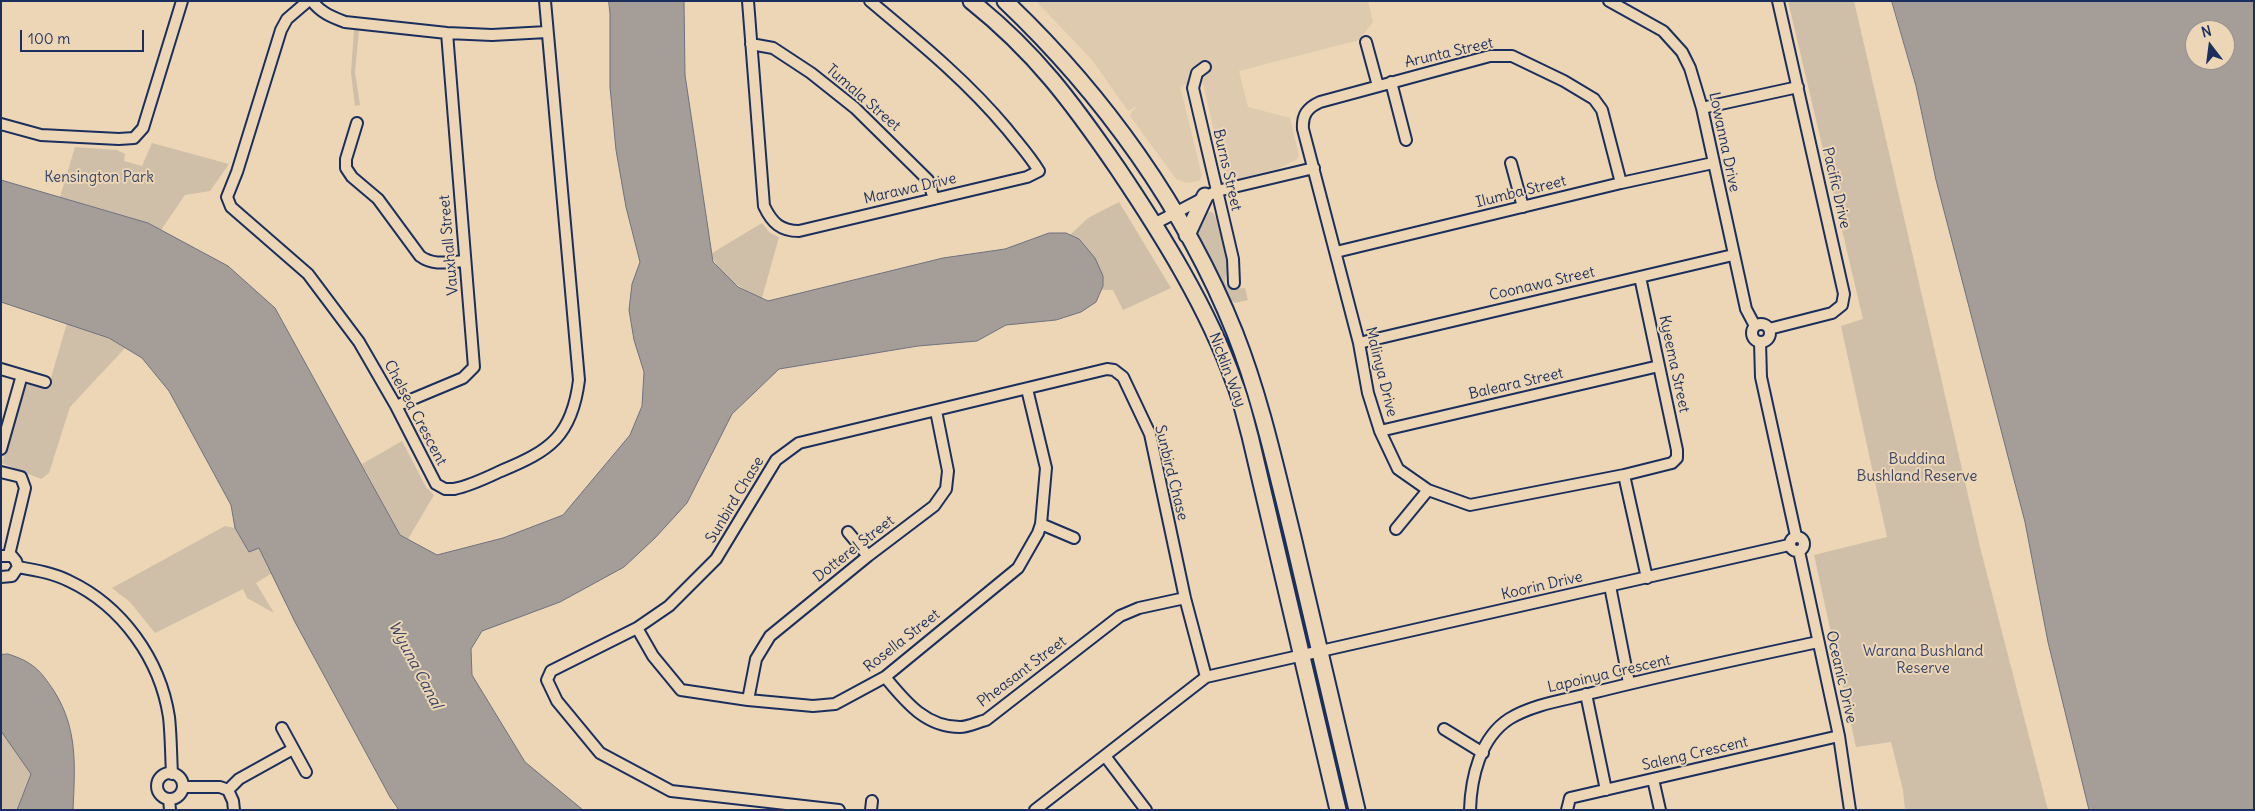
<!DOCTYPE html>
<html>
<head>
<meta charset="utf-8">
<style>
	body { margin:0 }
	#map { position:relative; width:2255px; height:811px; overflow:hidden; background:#edd6b5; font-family:Delius,sans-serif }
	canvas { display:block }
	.frame { position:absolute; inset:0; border:2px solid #1b2f5e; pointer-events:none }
	.north { position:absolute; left:2185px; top:20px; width:50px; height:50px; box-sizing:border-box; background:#edd6b5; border:1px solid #999392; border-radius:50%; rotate:345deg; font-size:14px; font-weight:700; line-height:20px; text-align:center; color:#1b2f5e }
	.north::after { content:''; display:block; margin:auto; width:18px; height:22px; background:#1b2f5e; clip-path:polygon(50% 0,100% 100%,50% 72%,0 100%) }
	.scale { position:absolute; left:20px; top:30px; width:124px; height:22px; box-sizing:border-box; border:2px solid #1b2f5e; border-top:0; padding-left:6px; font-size:15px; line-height:18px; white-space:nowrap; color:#1b2f5e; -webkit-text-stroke:4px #edd6b5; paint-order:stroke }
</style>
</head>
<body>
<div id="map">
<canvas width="2255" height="811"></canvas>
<div class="frame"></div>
<div class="north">N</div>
<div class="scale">100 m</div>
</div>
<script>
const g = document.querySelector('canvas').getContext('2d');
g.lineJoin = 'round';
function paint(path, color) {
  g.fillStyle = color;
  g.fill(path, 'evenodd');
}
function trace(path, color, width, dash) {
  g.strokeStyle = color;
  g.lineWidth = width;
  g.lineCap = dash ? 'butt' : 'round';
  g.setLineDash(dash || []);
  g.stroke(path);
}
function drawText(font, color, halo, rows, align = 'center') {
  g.font = font + ' Delius,sans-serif';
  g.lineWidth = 4;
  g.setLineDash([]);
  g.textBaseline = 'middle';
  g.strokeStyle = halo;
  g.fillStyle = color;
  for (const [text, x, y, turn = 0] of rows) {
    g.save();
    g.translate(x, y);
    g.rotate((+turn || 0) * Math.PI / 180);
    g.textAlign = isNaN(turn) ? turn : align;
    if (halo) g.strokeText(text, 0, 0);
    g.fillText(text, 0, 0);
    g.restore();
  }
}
paint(new Path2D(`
	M1036,1H1368L1373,22L1359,40L1239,71L1248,107L1290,118L1299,156L1296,160L1277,169L1236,179L1227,178L1224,173L1202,80L1180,86L1202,176L1199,181L1186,183L1176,179L1130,116L1132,111L1139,105L1128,111L1092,60Z`), '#ddcaaf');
paint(new Path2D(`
	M1788,1H1854L1980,547L2048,810H1905L1903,790L1891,742L1856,747L1814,555L1887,537L1841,326L1863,319Z
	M354,29L359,30L355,72L360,105L355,106L351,73Z
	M152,143L229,164L210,191L185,195L161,230L148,223L60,197L75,147L117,150L125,154L124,161L142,166Z
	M1119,202L1171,288L1123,310L1113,290H1102L1103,286C1095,267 1091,244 1070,235L1088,218Z
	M1207,212H1212C1219,220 1230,249 1230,260C1229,268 1225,275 1225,283L1231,289L1245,288L1248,300L1235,303L1230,300L1199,242L1196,230L1201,215Z
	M762,223L770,233L779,237L762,298C743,289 716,276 712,253Z
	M67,323L109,338L125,348L70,407L49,473L41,479L2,463L27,383L48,388Z
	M402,441L426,487L434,495L408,539L400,535L362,464Z
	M225,526L235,528L249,551L259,548L272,573L256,583L274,613L247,598L243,589L155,633L130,602L112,588Z
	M1,731L31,773L17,810H1Z`), '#cfbea8');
const water = new Path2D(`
	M609,1H684L685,75L713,262L738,287L768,301L943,258L1005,249L1049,233H1066L1079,239L1095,258L1103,276V286L1096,302L1081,312L1056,320L1006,325L977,341L918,346L779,369L732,414L687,503L655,538L624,567L560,602L482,631L471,649L472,675L525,762L583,810H399L390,797L295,622L259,548L249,552L235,528L231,505L169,391L142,358L109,338L1,302V180L148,223L228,266L275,308L400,535L437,555L503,538L563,515L630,435L642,406L644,372L634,340L629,310L632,284L640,262L626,207L616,150L610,87V14Z
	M1892,1H2254V810H2089L2048,642L2025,522L1936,180L1916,86ZM2195,30H2225V60H2195Z
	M8,654C33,662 40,670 54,691C78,729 75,766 73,810H17L31,774L1,731V655Z`);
paint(water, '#a59d97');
trace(water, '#6e7180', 1);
const minor = new Path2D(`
	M308,1L287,19L281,30L237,172L227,197L231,207L308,274L359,342L396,406L436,484L445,489H454C470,486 486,478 501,471C550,451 572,436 579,380L545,1
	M312,1C321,13 332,17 345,22L447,33L492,35L547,32
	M748,1L764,206C772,223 781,231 799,231L1027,177L1039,171C1030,156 1018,143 1007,129C966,80 919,42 870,1
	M1609,1L1663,31L1682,52L1690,68L1702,108L1746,309L1755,326
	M1366,42L1378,86
	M751,44L773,48L811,73L855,108L928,180L934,199
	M1205,67L1197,73L1193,88L1233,259L1234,283
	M1391,82L1406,140
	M1702,108L1798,87
	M357,123L346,159V168L352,177L378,199L420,256C433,266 449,262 465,261
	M1,124L41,135L119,139L134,138L143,128L182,1
	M1511,163L1523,207
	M1621,183L1602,110L1594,99L1564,81L1512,56H1490L1320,102C1307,108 1302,115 1303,129L1359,343L1368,393L1380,431L1398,469L1428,490L1470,505L1624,475L1672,463L1677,458V450L1640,277
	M1154,224L1217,191L1314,168
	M1336,252L1621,183L1713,163
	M1752 333a9 9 0 1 1 18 0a9 9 0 1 1-18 0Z
	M1769,329L1832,313L1842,305L1844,294L1778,1
	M1760,342L1761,377L1796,536
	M1359,343L1733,255
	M1,369L45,382
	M396,406L463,378L474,367L447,33
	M1380,431L1659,366
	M1,449L22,375
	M1,472L21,477L25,488L9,555
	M1624,475L1647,578
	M1041,524L1074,538
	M1396,529L1428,490
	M848,532L868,556
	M1790 544a7 7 0 1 1 14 0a7 7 0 1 1-14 0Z
	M1799,551L1839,736L1850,810
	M1,556H12L16,561L18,567L12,576L1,577
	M18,567C35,570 53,573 69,581C122,606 160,659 169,717C171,735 171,755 172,774
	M1610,586L1629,683
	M637,628L653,656L681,690L748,700L813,706L835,704L885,677L1018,568L1038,533L1041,524L1046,468L1027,389
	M885,677C905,701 925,727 960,727C968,727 978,722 986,720L1120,616L1139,608L1185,598
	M1586,694L1606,790
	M748,700L756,659L770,636L868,556L934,506L946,489L948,471L936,411
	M282,728L306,772
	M1444,729L1483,753
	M1105,756L1146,810
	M157 786a13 13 0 1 1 26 0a13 13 0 1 1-26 0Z
	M1653,779L1660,810
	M183,787H220L228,790L233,801L234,810
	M228,790L239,779L293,749
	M169,799L170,810
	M839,810L671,791L600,753L557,701L547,680L551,671L637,628L669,606L716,559L776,460L799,443L1107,369L1114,370L1123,377L1150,434L1185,598L1206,677
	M871,810L872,801
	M1035,810L1206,677L1789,545
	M1470,810C1471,778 1480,738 1509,719C1533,704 1565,700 1592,693C1667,674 1743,658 1818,642
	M1567,810L1570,798L1839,736`);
const highway = new Path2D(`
	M971,1C1035,52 1072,102 1118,169C1161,233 1208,308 1234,382C1241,399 1245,418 1250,436L1338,810
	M1005,1C1103,94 1185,208 1235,333C1261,399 1276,469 1293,537C1314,628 1336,719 1357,810
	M1187,235L1205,196`);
trace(minor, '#1b2f5e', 14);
trace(highway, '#1b2f5e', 19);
trace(minor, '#edd6b5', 10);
trace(highway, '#edd6b5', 15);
drawText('15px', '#1b2f5e', '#edd6b5', [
	["Arunta Street",1449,53,-13],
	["Tumala Street",863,98,41],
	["Lowanna Drive",1724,142,78],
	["Burns Street",1227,170,77],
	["Pacific Drive",1836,188,77],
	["Marawa Drive",910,189,-13],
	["Ilumba Street",1521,192,-14],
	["Vauxhall Street",449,245,-95],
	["Coonawa Street",1542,284,-13],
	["Kyeema Street",1674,364,78],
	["Nicklin Way",1227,370,69],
	["Malinya Drive",1381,372,76],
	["Baleara Street",1516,384,-13],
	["Chelsea Crescent",415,413,62],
	["Sunbird Chase",1171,473,76],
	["Sunbird Chase",735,500,-59],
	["Dotterel Street",854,549,-38],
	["Koorin Drive",1542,586,-13],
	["Rosella Street",902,641,-38],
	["Pheasant Street",1022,672,-37],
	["Lapoinya Crescent",1609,674,-13],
	["Oceanic Drive",1841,677,77],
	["Saleng Crescent",1695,754,-13]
]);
drawText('15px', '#364469', '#edd6b5', [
	["Kensington Park",99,178],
	["Buddina",1917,460],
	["Bushland Reserve",1917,477],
	["Warana Bushland",1923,652],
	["Reserve",1923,669]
]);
drawText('italic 16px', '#374569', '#edd6b5', [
	["Wyuna Canal",415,665,62]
]);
</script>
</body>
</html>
